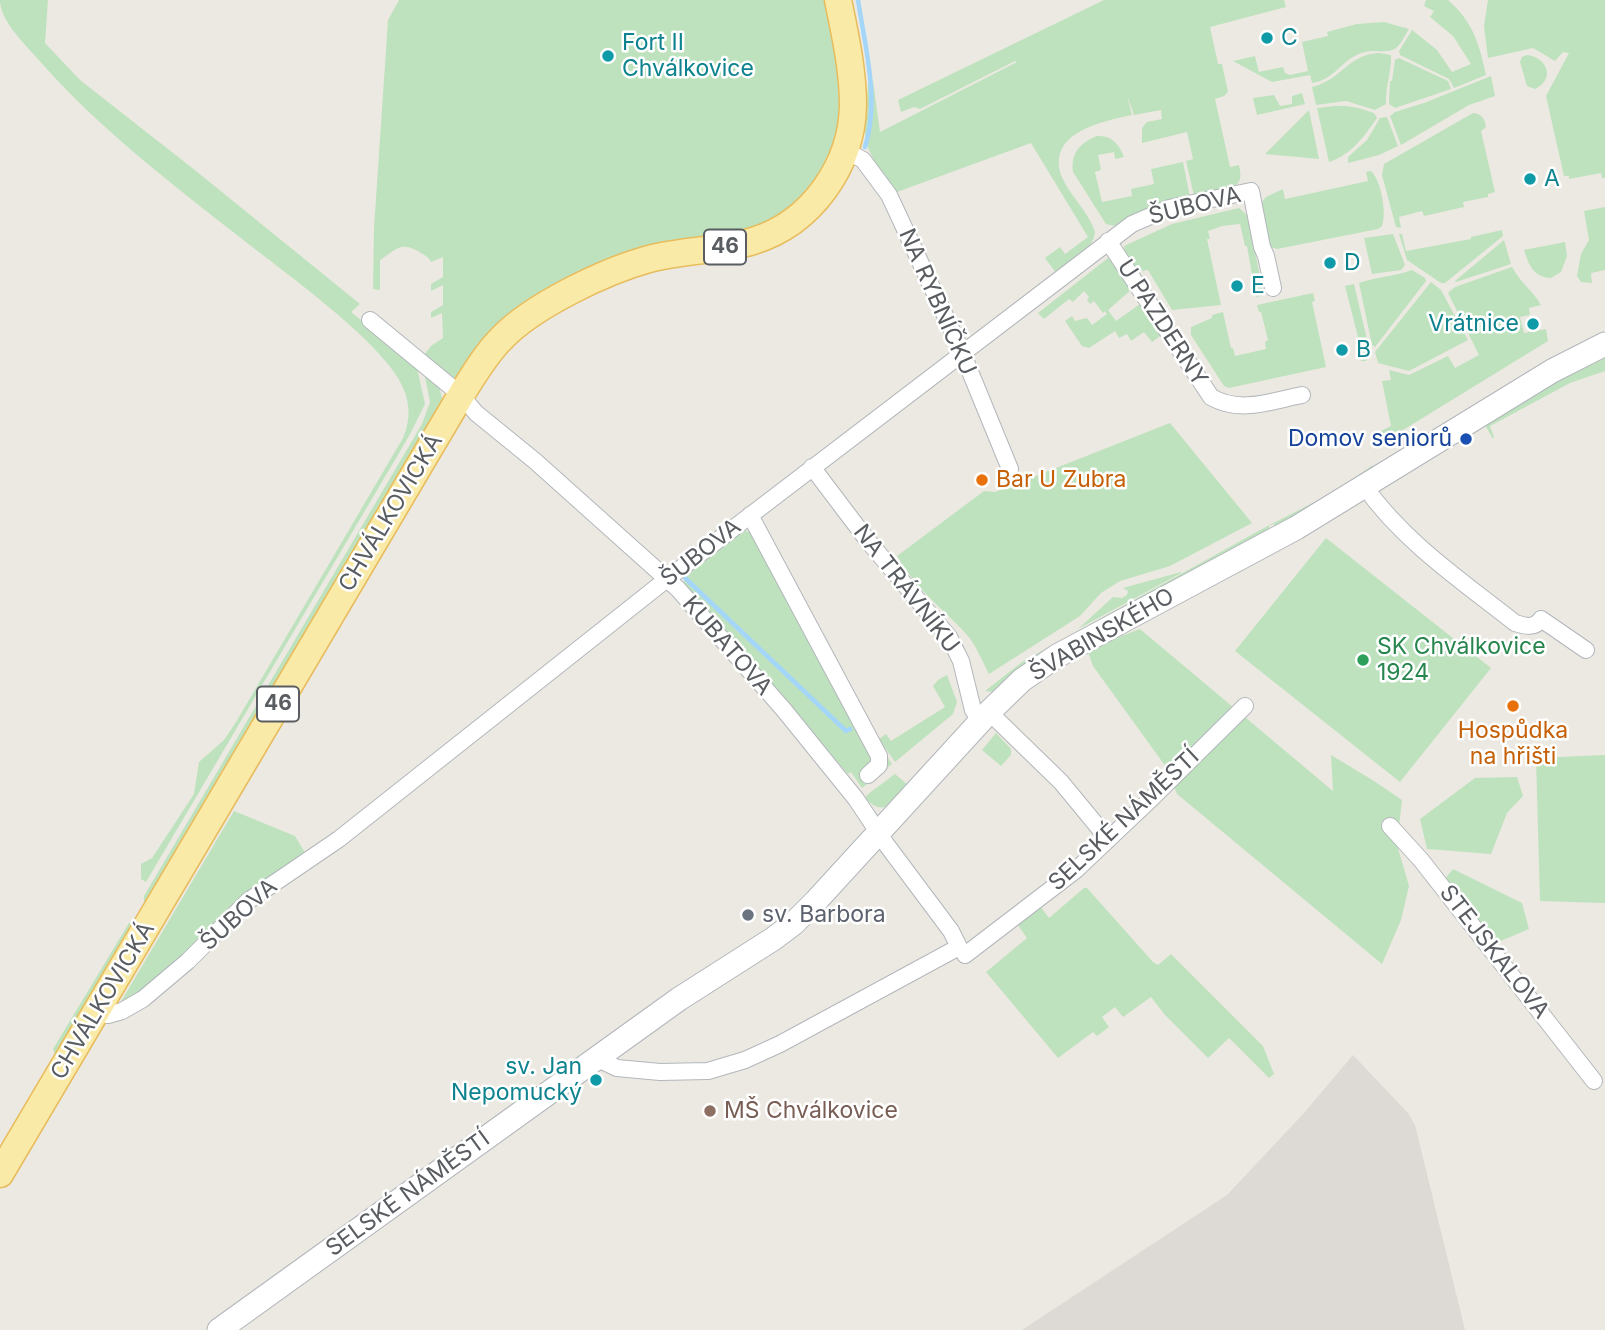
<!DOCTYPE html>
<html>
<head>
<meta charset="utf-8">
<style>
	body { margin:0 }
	canvas { display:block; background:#ebe9e1 }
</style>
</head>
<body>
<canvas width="1605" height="1330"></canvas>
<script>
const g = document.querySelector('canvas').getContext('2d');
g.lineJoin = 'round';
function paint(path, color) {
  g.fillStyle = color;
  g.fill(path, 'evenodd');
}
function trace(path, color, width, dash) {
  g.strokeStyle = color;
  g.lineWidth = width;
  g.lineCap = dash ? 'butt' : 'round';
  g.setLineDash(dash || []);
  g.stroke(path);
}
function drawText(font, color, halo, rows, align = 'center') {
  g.font = font + ' Inter,sans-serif';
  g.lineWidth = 5;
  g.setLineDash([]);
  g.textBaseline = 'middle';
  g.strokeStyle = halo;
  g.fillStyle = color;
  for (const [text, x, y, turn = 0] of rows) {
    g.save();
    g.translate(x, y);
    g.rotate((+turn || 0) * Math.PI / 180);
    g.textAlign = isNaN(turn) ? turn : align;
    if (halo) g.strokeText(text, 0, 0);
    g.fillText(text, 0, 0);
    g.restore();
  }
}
paint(new Path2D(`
	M1353,1055L1408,1113L1415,1125L1465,1330H1022L1227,1195L1304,1113Z`), '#dddad5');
paint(new Path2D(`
	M0,0H48L45,43L80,80L196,171L360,304L351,312L414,363L417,368L425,404L409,436L146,882L141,879V864L152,858L194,794L199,762L224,740L236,722L403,438C412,417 410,398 398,378C373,338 303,286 264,256C185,194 102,133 36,57C23,42 0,20 0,0Z
	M399,0H830L843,77L837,140L818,183L769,225L634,255L460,377L448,378L424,355L431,346L443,338L442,313L431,318V312L443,305V285L431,291V284L443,277V257L431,262C428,256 424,255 418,251C400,241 396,250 380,260V290L373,289L374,228L388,20Z
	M1104,0H1284L1286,7L1210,27L1218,64H1222L1228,92L1224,96L1215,99L1230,167L1239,165C1241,175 1242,181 1234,187L1194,196L1186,161L1193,159L1187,132L1142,143V128L1147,122L1162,119L1161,110L1134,115L1127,95L1132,115C1104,121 1045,132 1062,177C1070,196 1089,212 1095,232C1093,251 1070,262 1056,273L1045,258L1060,247L1065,254L1088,237L1031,143L897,192C888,178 875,165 869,150C860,129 868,104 868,82L873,81L880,132L1017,62L1015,61L920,109L914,107L901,112L898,100Z
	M1426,0H1448C1474,23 1479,44 1486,75L1454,88L1449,79L1400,55L1399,51L1412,30L1437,50L1452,72L1471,64L1453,36L1430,17L1434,11L1424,6Z
	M1488,0H1605V178H1602L1601,173L1569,179V176H1564L1546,96L1569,53L1563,52L1555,61L1533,48L1488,58L1484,26Z
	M1384,22L1409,29C1405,35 1399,49 1392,50C1381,54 1371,47 1355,56C1339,64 1333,80 1312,83L1310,75L1272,82L1233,61L1255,56L1259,72L1283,67L1285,73L1290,75L1308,71L1302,42L1328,36L1327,32L1357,24Z
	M1379,53L1391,55C1392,70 1385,87 1386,104L1375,110L1346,101L1316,105L1312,87C1342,80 1348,54 1379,53Z
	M1527,55C1547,57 1556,79 1535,89L1527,86L1520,62L1522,57Z
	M1399,58L1448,81L1451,89L1395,108L1389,104L1390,81H1392L1395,60Z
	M1491,76L1495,96L1469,105L1401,145L1390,116L1395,112L1424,103Z
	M1302,93L1305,104L1257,115L1253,98L1274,95L1280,106L1292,104V96Z
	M1334,106C1348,105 1360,108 1374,113L1377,118C1363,138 1352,154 1329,162L1317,108Z
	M1309,110L1319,159L1265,154Z
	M1473,113C1482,114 1485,119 1486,127L1481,131L1495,192L1488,194V197L1463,202L1464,207L1424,216L1422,211L1399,217L1401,228L1396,227L1382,175L1384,164Z
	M1387,117L1398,146L1379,155L1348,163V157L1367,140L1380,118Z
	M1097,136C1112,135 1119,144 1124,157L1115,159L1114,152L1098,155L1101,170L1095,172L1102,202L1132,196L1131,189L1154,184L1151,169L1183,162L1190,197L1116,226L1106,224L1073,172C1070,153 1081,142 1097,136Z
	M1371,171C1381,180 1387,213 1382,226L1378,229L1277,249L1268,246L1261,203L1266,197L1283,189L1285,199L1368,181L1366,172Z
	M1605,207V270L1591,273L1592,283L1581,282L1577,276L1581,254L1589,240L1584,211Z
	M1239,208L1247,215L1264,295L1256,297L1247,246H1245L1240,224L1222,226L1208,231L1210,239H1207L1221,305L1172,310L1148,270L1136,272L1125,254L1124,246L1172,224Z
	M1502,230L1503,236L1445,283H1441L1407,260L1399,234H1402L1406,251L1471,239V237Z
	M1393,234L1405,265L1401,270L1372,274L1364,238Z
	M1504,240L1511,264L1456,282L1455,281Z
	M1565,242L1567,256L1561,272L1551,278C1533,277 1529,265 1524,250Z
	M1108,258L1112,260L1131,290L1108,310L1116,321L1140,304L1160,333V336L1152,342L1144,332L1131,341L1127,334L1119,338L1115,331L1089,348L1082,346L1065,321L1072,316L1075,321L1087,318L1092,325L1107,314L1105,311L1103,313L1094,301L1090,304L1087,300L1089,297L1084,291L1073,302L1069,299L1044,319L1038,313Z
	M1512,267C1520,282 1533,291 1541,305L1529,308L1530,315L1520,317L1524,333L1546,329L1548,341L1377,446L1371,436L1391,426L1382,381L1391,380L1389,370L1409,375L1448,356L1455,368L1479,355L1448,293L1455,287Z
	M1412,270L1425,278L1426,281L1375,347L1372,345L1359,283C1376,277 1396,276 1412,270Z
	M1431,282L1441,290L1468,340L1409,371L1378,363L1375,352Z
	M1354,284L1370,352L1366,361H1361L1356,338L1358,337L1345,286Z
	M1313,293L1315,301L1312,302L1326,367L1229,388L1224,386L1191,335V327L1212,318V315L1223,312L1231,348H1233L1235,356L1266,349L1265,342L1268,340L1261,312H1259L1257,305Z
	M1605,352V371L1570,383L1490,426L1494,437L1493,439L1485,425Z
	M424,372L439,386L443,402L144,904V896L422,424L430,402Z
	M1170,423L1252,523L1170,566L1120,581L1101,593L1080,616L989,674C982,661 976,645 967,635C942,607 916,590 897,556L984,491L995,492Z
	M1373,465V474L1280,530L1273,524L1269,526L1270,535L993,692L985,691L1022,662L1262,529L1332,493Z
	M745,531L752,532L864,744L871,761L869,778L887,765L874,736L892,764L862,788L851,772L848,774L684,583L685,571L737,533Z
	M1326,538L1491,668L1400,782L1235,651Z
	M1181,572V573L1078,629L1113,597L1122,598L1127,595L1128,591L1123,588Z
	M1140,629L1333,791L1331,755L1374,781L1402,800L1397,845L1409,886L1401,920L1382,964L1177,794L1166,767L1093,666L1087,649Z
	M947,675L957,702L953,714L895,762L879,739L886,734L891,741L945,707L933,686L938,680Z
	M996,733L1011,749V755L1001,766L982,750Z
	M1605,755V903L1540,901L1536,758Z
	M895,774L908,785L885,807C877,809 871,804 865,798L868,794Z
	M1517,777L1523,796L1507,813L1491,854L1427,849L1420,819L1475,778Z
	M234,811L295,836L307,856L270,877L244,895L161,977L131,1003L119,1005Z
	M1453,869L1522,903L1529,929L1496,943L1444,880Z
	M1084,888H1087L1153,962L1158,965L1171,954L1263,1046L1274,1074L1269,1078L1229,1038L1208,1058L1165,1015L1151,997L1123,1017L1115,1007L1102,1017L1109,1027L1097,1036L1093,1032L1058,1058L986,972L1027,938L1015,921L1037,902L1049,918Z
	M138,917L56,1057L53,1049L129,923Z`), '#bfe2be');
trace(new Path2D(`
	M858,0C865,47 880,100 865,147
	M685,578L846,731L850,729`), '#a3d6f9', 4.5);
const street = new Path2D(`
	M845,150L863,160L889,195L962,352L1010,469
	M1108,241L1211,397C1240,414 1271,401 1302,395
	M370,320L461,395L476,413L535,461L678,589L784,710L856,799L886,844L951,931L959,947L780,1044L745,1060L708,1071L660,1072L617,1068L596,1058
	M812,467L868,541L949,637L961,661L973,710L980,721
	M1365,487C1404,542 1462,581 1515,623C1525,626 1535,629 1541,619L1586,650
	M750,515L879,756V765L868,775
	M989,712L1061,782L1108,839
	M1390,826L1421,860L1594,1081
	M965,955L1076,870L1151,799L1245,706
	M96,1013L108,1015L122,1011L143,999L188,961L248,901L339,839L667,579L1132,224L1169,208L1251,191L1262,247L1266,256L1273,288`);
const secondary = new Path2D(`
	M219,1330L679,999L773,939L793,924L816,901L989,712L1022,680L1057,656L1296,528L1552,371L1605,344`);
const primary = new Path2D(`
	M0,1174L461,395C473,376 485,355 501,339C532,306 605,271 649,259C683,250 720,251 753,241C812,223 852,165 853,105C853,70 845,34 838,0`);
trace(street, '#b3b7bb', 18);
trace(secondary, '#b2b6bb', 25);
trace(primary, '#e8bc5d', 29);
trace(street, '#fff', 16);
trace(secondary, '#fff', 23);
trace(primary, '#faeaa7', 26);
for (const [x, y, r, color] of [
	[1267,38,7,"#0f9aa8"],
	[608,56,7,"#0f9aa8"],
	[1530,179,7,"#0f9aa8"],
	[1330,263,7,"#0f9aa8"],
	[1237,286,7,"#0f9aa8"],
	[1533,324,7,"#0f9aa8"],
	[1342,350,7,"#0f9aa8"],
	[1466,439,7,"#1a4fb4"],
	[982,480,7,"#e8710a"],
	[1363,660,7,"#2e9e5b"],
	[1513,706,7,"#e8710a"],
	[748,915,7,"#6b7280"],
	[596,1080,7,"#0f9aa8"],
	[710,1111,7,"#8d6e63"]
]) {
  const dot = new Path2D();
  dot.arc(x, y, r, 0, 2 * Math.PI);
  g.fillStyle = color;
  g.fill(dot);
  trace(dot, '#fff', 2.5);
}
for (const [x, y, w] of [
	[725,247,42],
	[278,704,42]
]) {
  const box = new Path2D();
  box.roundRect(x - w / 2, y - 17.5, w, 35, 5);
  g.fillStyle = '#fff';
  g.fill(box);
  trace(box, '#595d61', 2);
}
drawText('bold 21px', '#595d61', null, [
	["46",725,247],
	["46",278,704]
]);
drawText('23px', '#0d838f', '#fff', [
	["C",1281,38],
	["Fort II",622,43],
	["Chválkovice",622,69],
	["A",1544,179],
	["D",1344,263],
	["E",1251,286],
	["Vrátnice",1519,324,"right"],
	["B",1356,350],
	["sv. Jan",582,1067,"right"],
	["Nepomucký",582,1093,"right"]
], 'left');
drawText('23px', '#595d61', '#fff', [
	["ŠUBOVA",1195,206,-14],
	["NA RYBNÍČKU",937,302,66],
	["U PAZDERNY",1162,323,57],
	["CHVÁLKOVICKÁ",391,513,-59],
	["ŠUBOVA",701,553,-38],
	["NA TRÁVNÍKU",906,589,52],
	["ŠVABINSKÉHO",1102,635,-30],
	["KUBATOVA",727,646,49],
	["SELSKÉ NÁMĚSTÍ",1124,820,-43],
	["ŠUBOVA",239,915,-42],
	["STEJSKALOVA",1494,952,52],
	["CHVÁLKOVICKÁ",103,1001,-59],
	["SELSKÉ NÁMĚSTÍ",408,1194,-36]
]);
drawText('23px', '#164399', '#fff', [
	["Domov seniorů",1452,439]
], 'right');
drawText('23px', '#c56008', '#fff', [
	["Bar U Zubra",996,480],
	["Hospůdka",1513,731,"center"],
	["na hřišti",1513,757,"center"]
], 'left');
drawText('23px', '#27864d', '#fff', [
	["SK Chválkovice",1377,647],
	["1924",1377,673]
], 'left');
drawText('23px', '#5b616d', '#fff', [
	["sv. Barbora",762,915]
], 'left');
drawText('23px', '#785e54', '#fff', [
	["MŠ Chválkovice",724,1111]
], 'left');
</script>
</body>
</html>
